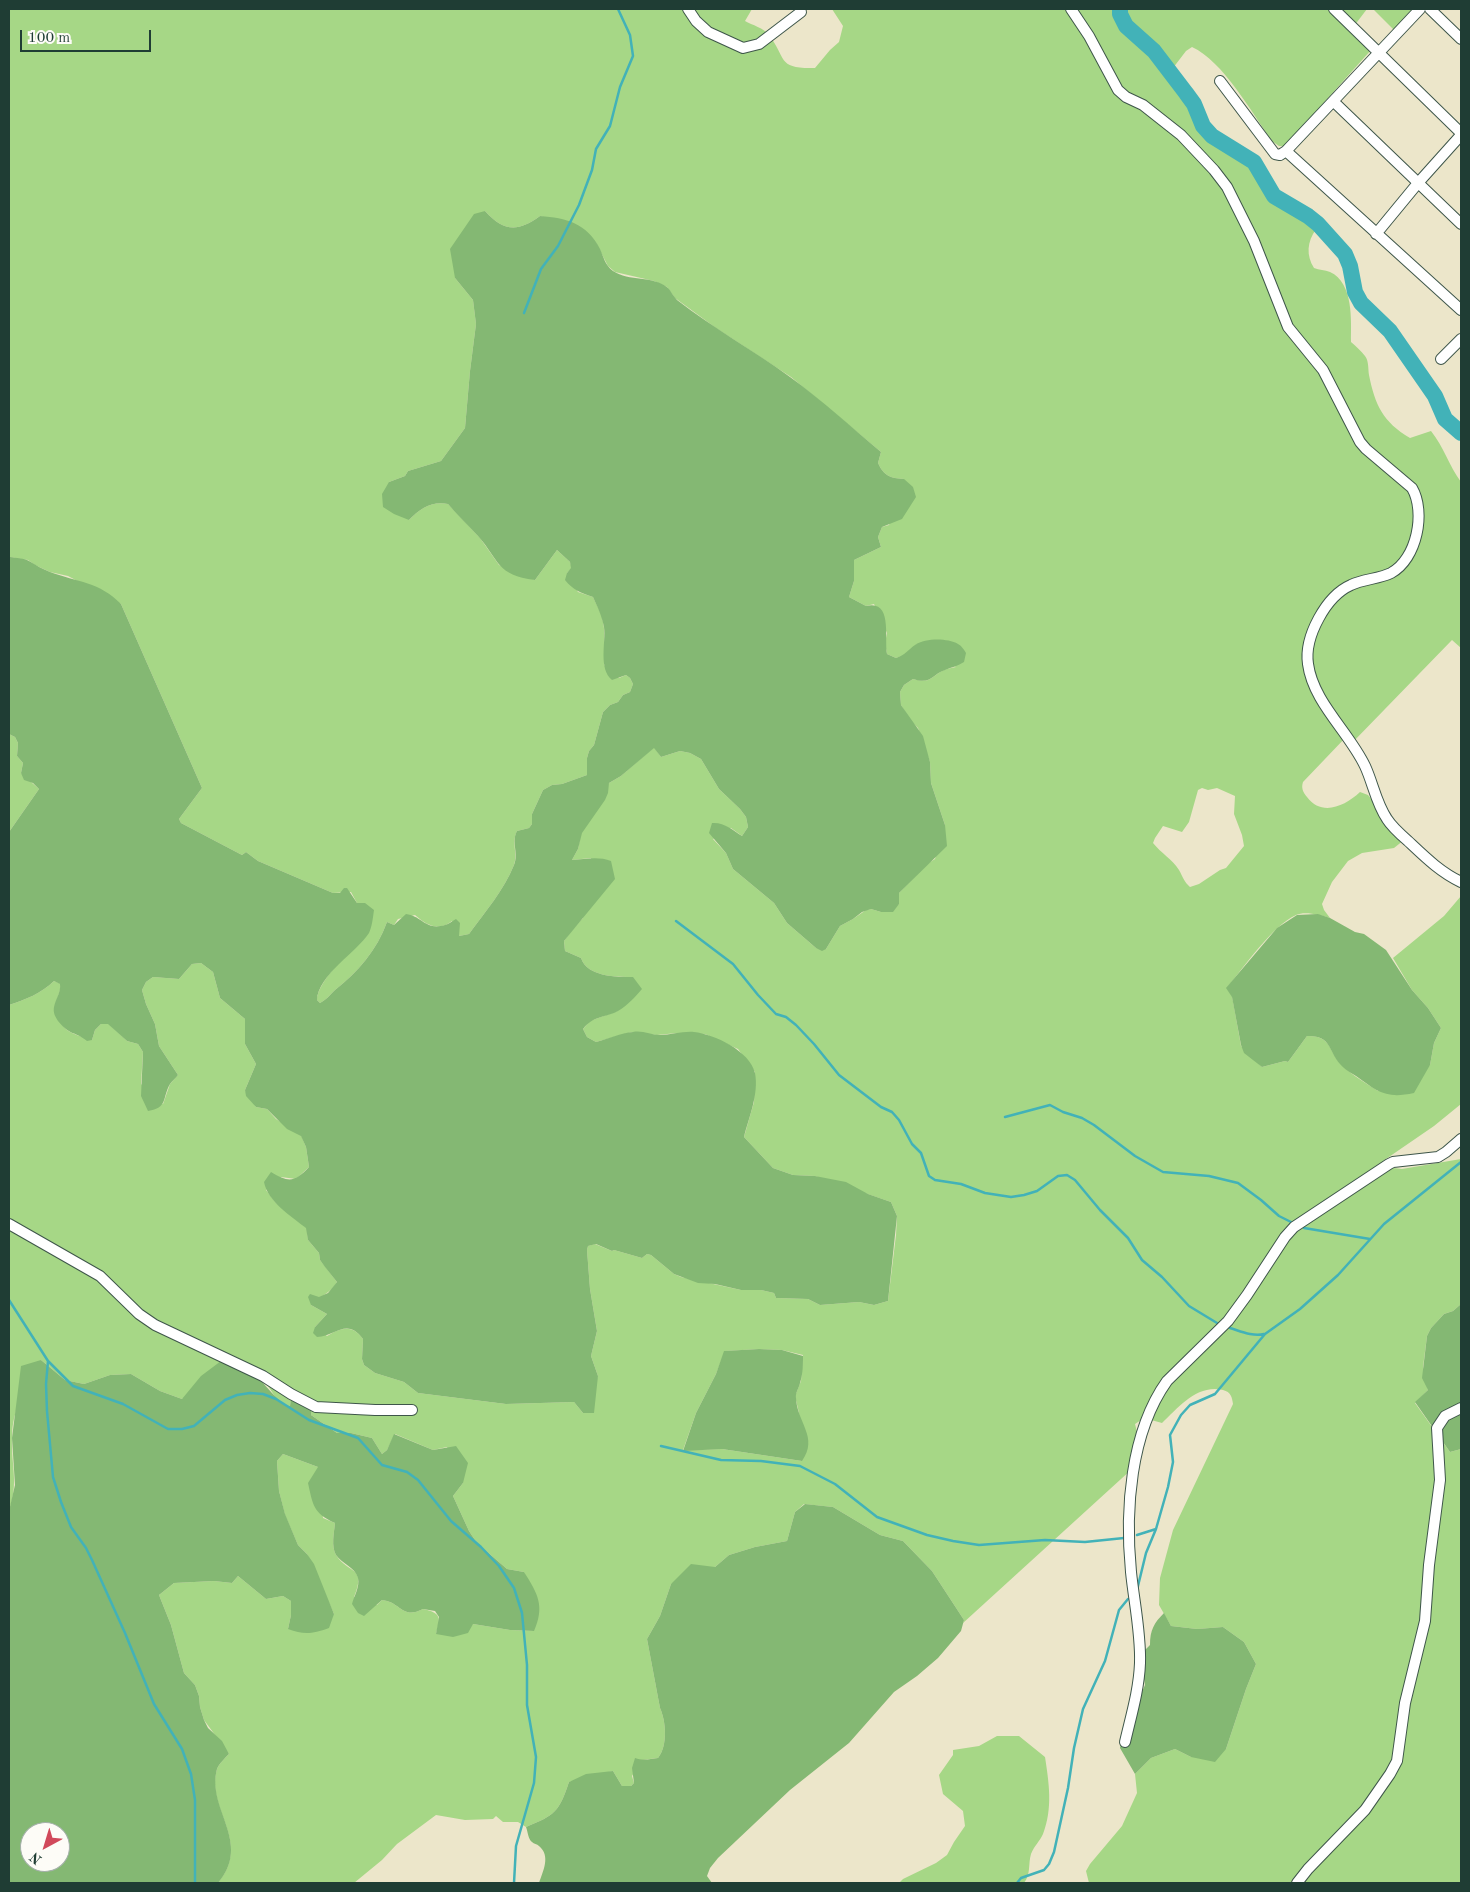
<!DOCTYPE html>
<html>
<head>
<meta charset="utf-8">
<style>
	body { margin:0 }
	#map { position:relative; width:1470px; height:1892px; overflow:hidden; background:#ece6ca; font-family:"Old Standard TT",serif }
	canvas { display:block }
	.frame { position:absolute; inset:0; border:10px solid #1f3d34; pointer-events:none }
	.north { position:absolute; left:20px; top:1822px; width:50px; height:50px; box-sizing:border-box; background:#fdfcf7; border:1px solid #a4b0a9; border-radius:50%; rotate:219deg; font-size:14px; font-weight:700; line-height:20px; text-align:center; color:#1f3d34 }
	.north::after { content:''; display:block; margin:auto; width:18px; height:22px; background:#d1495b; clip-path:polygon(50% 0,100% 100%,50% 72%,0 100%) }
	.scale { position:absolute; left:20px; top:30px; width:131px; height:22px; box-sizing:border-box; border:2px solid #1f3d34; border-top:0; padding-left:6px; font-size:15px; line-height:18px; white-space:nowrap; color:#1f3d34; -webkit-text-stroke:4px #fdfcf7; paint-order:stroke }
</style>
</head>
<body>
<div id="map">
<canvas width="1470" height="1892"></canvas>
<div class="frame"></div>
<div class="north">N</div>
<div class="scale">100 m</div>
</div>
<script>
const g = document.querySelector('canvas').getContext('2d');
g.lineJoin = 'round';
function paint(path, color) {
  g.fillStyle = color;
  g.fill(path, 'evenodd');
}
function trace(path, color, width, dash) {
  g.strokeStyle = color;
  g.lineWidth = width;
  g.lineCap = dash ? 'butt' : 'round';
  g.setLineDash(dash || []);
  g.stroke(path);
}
paint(new Path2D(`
	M9,9H752L745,21C752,25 764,28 769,35C787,59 777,69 815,68L830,50L839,42L843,26L832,9H1367L1351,30L1371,50L1285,146H1279L1272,141C1252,113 1223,61 1192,47L1186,51L1173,68L1177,72L1173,77L1198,119L1226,153L1253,170L1278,201L1316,229C1307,242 1306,255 1314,268C1319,270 1325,270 1330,272C1354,283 1351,321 1351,342C1356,346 1361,351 1365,356C1369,361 1368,369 1369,375C1375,405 1383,422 1410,438L1431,431C1444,447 1449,466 1461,482V648L1452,640L1351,744L1346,737L1303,782C1301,788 1303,792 1307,797C1322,817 1345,806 1360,792L1368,795L1404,840L1394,848L1362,853L1348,861L1332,882L1322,904L1324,910L1330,918C1320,915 1305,911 1296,915C1273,925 1243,968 1227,988L1232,996L1241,1046L1262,1067L1285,1061L1288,1062L1307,1036C1333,1035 1328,1053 1343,1066C1353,1076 1366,1083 1378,1091L1430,1065L1434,1043L1441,1028L1428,1008L1412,990L1393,958L1444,916L1461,896V1104L1434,1126L1383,1161L1386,1167L1402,1169L1461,1159V1304L1453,1311L1444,1314L1431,1328L1427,1336L1423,1367L1428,1390L1415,1403L1450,1452L1461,1449V1883H1089L1086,1871L1090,1864L1122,1826L1137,1793L1135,1774L1151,1758L1175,1749L1191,1757L1226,1749L1246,1689L1256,1664L1244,1642L1223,1627L1197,1629L1171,1626L1159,1605L1160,1578L1173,1530L1233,1404C1232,1397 1231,1392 1223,1390C1197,1384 1179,1407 1162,1423L1144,1418L1135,1424L1138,1436L1132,1469L963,1623L964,1620L932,1571L903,1541L880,1535L833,1507L804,1504L795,1512L787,1541L755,1547L729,1555L715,1567L671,1584L660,1616L647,1639L660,1708C666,1721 668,1746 658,1758L642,1760L632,1776L634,1783L631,1786H622L613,1771L569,1782C559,1812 555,1815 526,1827L518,1822H503L496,1816L493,1819L465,1820L436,1815L397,1844L382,1860L354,1883H218C253,1841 205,1809 217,1769C219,1764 225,1758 229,1754L204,1720L200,1707L199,1696L195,1685L184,1673L171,1625L159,1595L174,1583L214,1581L232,1583L238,1576L266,1599L283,1596L291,1601V1615L288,1629L334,1614L307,1554L298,1545L285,1515L279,1491L277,1461L283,1454L318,1467L323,1518L335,1523C334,1533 331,1546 336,1555C348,1574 367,1566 354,1597L377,1605L382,1600C401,1602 402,1620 423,1609C441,1613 441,1617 436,1634L473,1624L510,1630L534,1631L524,1572L507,1569L477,1543L469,1531L453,1496L463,1483L447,1447L433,1450L395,1434L387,1450L382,1454L372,1438L351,1433H337L311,1415L312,1408L291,1400L290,1407C278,1406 274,1393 267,1385C260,1379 253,1372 246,1366L182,1399L160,1391L131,1374L110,1375L84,1384L65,1380L41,1360C27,1386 12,1407 12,1438C11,1466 19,1482 9,1511V1005C25,1000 42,993 54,981L61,984L60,990L54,1009C64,1033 68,1032 92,1040L95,1030L101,1024H109L127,1041L138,1044L143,1052L141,1084L163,1104L170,1084L178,1075L159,1046L155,1024L146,1004L142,990L146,982L153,977L179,979L192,964L201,963L213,972L220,998L245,1019V1044L256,1064L245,1090L256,1107L267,1109L276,1119L301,1135L306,1147L309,1167L296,1179L281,1177L266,1190L276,1203L307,1228L308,1240L319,1253L320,1260L337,1282C331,1293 320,1296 311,1305L327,1314L315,1327L327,1336C341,1328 352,1324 363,1339L362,1359L364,1365L375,1373L404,1382L418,1393L506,1404L574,1402L583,1413L598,1376L591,1356L597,1331L590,1289L587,1250L588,1246L595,1244L612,1251L614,1250L642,1258L647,1254L651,1255L674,1274L681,1277L741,1290H761L774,1293L776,1298L808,1299L820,1305L859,1302L874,1305L888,1301L896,1235L897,1216L891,1202L815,1176L793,1175L773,1168L744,1137L754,1102L755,1072L738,1049L705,1034L677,1033L657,1035L632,1032L596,1042L587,1037L583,1029L590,1021L617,1011L633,977C617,977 587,977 581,958L565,951L564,941L571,931L583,918L591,858L572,860L578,849L581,833L609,783L621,776L654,747L661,757L680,751L690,753L701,759L719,789L740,809L746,817L748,827L742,836L731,828L713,839L726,853L733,869L774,903L787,923L816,948L826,949L840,926L853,919L866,910L871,909L881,912L899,904V893L927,864L935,859L945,825L931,783L930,762L918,728L910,720L901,705L900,692L904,685L913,679C927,683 929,680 940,672C945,669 951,668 956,667L917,644L905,655L896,658L887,654L885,643L887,633L874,604L866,606L849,597L854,581V560L881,547L878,537L882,527L889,525L904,479C890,478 884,476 878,463L881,452L791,377L716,328L675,298L667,287L654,281L615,272L608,266L596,243L583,229L540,216C518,232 504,232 485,211L455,278L473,300L476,324L470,371L465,428L441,461L408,471L405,476L389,482L409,520C420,509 431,501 448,504L480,538L499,565L535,580L557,550L570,562L572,568L567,573L578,592L593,597L602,616L604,628V665L619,678L626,675L630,678L633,684L630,692L623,695L618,702L610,705L603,712L594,745L589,751L587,758V775L562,784L552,785L543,790L532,814V824L529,828L517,831C511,841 518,854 514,865C504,890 485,912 469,934L459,936L452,921C439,932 426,925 415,915L398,919L394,925L387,922C377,950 358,972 335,990C330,995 327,999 320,1003L317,1000C317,984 343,957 355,948L357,903L351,892L333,893L258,861L246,852L242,855L181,823L179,819L202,788L121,604L68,576L50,572L35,565L28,560L9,557ZM1202,788L1208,790L1217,788L1235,796L1234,814L1242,835L1244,846L1226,868L1220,870L1199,884L1190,887C1184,882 1183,877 1179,870C1172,859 1161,853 1153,843L1155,838L1163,826L1182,832L1189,822L1198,790ZM759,1349L782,1350L803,1355L801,1381L795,1396L799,1413L802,1461L722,1449L683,1450L696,1413L716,1374L725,1351Z
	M1373,9H1418L1396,32Z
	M9,734L15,737L18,743L17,756L23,763L21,773L39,789L9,832Z
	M997,1736H1019L1045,1757C1049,1783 1053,1808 1043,1834C1040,1841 1034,1846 1031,1854C1028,1864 1031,1874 1024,1883H899L903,1879L936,1863L947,1855L954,1842L965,1826L963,1811L943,1794L939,1775L953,1755V1750L979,1746Z`), '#a6d786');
paint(new Path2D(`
	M485,211C504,232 518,232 540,216C566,218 587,223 600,249C604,258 605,265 613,271C629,282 653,275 668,288C671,291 673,296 677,300C713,328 753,350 790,377C822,400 851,427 881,452L878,463C884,476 890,478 904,479L913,487L916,497L902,519L882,527L878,537L881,547L854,560V581L849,597L866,606C893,599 884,638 887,654L896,658C905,655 908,650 915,645C926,638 947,638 958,644C962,646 964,650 966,653L964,662C958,666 952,667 945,670C931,675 931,685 913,679L904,685L900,692L901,705L923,736L930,762L931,783L945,825L947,846L899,893V904L893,912H881L871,909L862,912L853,919L840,926L826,949L822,951L816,948L787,923L774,903L733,869L726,853L709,833L712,823C724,822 733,830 742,836L748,827L746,817L740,809L719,789L701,759L690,753L680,751L661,757L654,748L621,776L609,783L608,793L605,800L582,833L578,849L572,860C585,859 599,856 611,861L615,879L564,941L565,951L581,958C587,977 617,977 633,977L642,989C635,997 628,1005 618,1011C605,1018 594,1015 583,1029L587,1037L596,1042C608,1039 621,1033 633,1032C642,1030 651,1035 660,1035C671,1035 683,1031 694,1032C714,1034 750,1051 755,1073C759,1094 749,1117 744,1137L773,1168L793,1175L815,1176L846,1182L868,1194L891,1202L897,1216L888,1301L874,1305L859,1302L820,1305L808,1299L776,1298L774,1293L761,1290H741L715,1284L698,1283L674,1274L651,1255L647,1254L642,1258L614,1250L612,1251L596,1244L588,1246L587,1250L590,1289L597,1331L591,1356L598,1376L594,1413H583L574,1402L506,1404L418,1393L404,1382L375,1373L364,1365L362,1359L363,1339C347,1317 336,1336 317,1337L313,1333L315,1327L327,1314L311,1305L308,1297L310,1294L319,1297L328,1293L337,1282L325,1267L320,1260L319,1253L308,1240L306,1228C291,1216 268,1202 264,1182L271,1172C289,1183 295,1182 309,1167L306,1147L301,1136L287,1129L267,1109L256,1107L246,1096L245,1090L256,1064L245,1044V1019L220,998L213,972L201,963L192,964L179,979L153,977L146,982L142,990L146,1004L155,1024L159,1046L178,1075C176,1078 172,1081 170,1084C162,1098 168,1108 148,1111L141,1096L143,1052L138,1044L127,1041L108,1024H101L95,1030L92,1040L87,1041C75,1031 70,1036 58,1021C55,1016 53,1013 54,1007C56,998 61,992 60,984L54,981C42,993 25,1000 9,1005V832L39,789L33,783L24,780L21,773L23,763L17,756L18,743L15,737L9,734L10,557C16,558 24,558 29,561C36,565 42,569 50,572C77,582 100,582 121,604L202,788L179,819L181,823L242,855L246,852L258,861L333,893H340L344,888H347L357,903H365L374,910C373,917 372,927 369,933C357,952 318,975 317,1000L320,1003C327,999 330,995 335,990C358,972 377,950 387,922L394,925L406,914C422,916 426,931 445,925C449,924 452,921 456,919L460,923L459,936L469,934C485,912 504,890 514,865C519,854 511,841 517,831L529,828L532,824V814L543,790L552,785L562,784L587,775V758L589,751L594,745L603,712L610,705L618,702L623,695L630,692L633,684L630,678L626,675L612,680C598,669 606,642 604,627C602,616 597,606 593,597C581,593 573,590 565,580L567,573L571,568L570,562L557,550L535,580C496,575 500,561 478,536C468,525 457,515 448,504C431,501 420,509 409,520L394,514L383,507L382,494L389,482L405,476L408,471L441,461L465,428L470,371L476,324L473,300L455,278L450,249L474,214Z
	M1318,914L1330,918L1355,932L1364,934L1386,950L1412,990L1428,1008L1441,1028L1434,1043L1430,1065L1414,1093C1386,1099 1378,1092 1356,1076C1351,1073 1344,1069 1340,1064C1328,1050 1331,1035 1307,1036L1288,1062L1285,1061L1262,1067L1244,1053L1241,1045L1232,997L1226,988L1277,928L1297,915Z
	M1461,1304V1449L1450,1452L1415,1402L1428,1390L1422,1378L1427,1336L1431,1328L1444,1314L1453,1311Z
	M759,1349L782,1350L803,1356C803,1364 803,1374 800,1383C799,1388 795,1393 796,1398C797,1423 819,1437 802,1461L722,1449L683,1451L696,1413L716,1374L724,1351Z
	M41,1360L65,1380L84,1384L110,1375L131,1374L160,1391L182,1399L201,1376L221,1361C229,1363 241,1363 247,1367C259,1375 280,1407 290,1406L291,1399L312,1408L311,1415L337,1433H351L372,1438L382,1454L387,1450L394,1434L433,1450L456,1446L468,1463L463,1483L453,1496L469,1531L477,1543L507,1569L524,1572C538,1594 545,1606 534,1631L510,1630L473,1624L468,1633L453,1637L436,1634L439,1617L435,1611L423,1609C402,1620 401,1602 382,1600L364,1616L358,1613L352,1604C354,1596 360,1587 358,1578C355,1567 342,1564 336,1555C331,1546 334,1533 335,1523C313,1513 313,1505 308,1483L318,1467L283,1454L277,1461L279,1491L285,1514L298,1545L307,1554L314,1564L334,1614L329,1628C312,1634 304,1635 288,1629L291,1615V1601L283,1596L266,1599L238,1576L232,1583L214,1581L174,1583L159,1595L171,1625L184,1673L195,1685L199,1696L200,1707L204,1720L208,1728L222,1741L229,1754C225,1758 219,1764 217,1769C206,1809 253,1842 218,1883H9V1511L15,1485L12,1438L21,1366ZM30,1832H60V1862H30Z
	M805,1504L833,1507L880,1535L903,1541L932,1571L964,1620L961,1631L938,1658L917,1676L894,1692L849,1743L790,1790L718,1858L710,1868L707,1876L712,1883H539C543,1871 551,1856 539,1846C537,1844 534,1844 532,1842C528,1839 528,1832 526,1827C555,1815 559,1812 569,1782L586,1774L613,1771L622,1786H631L634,1783L632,1768L635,1758C643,1761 650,1759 658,1758C668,1746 666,1721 660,1708L647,1639L660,1616L671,1584L691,1564L715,1567L729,1555L755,1547L787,1541L795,1512Z
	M1164,1613L1171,1626L1197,1629L1223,1627L1244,1642L1256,1664L1246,1689L1226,1749L1215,1762L1191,1757L1175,1749L1151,1758L1135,1774L1120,1748L1122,1738L1145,1685L1140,1655L1150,1645C1150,1630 1154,1623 1164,1613Z`), '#84b873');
trace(new Path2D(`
	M524,313L541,269L558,246L579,205L592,170L596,149L610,126L620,87L633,56L630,35L618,9
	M676,921L733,964L758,995L776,1014L786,1017L796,1025L814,1044L839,1075L881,1107L892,1112L899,1120L912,1144L921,1153L929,1176L935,1180L961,1184L985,1193L1011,1197L1024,1195L1037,1191L1058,1176L1067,1175L1075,1180L1100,1210L1128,1238L1142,1260L1162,1277L1189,1306L1217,1323
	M1005,1117L1050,1105L1063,1112L1082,1118L1094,1125L1135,1156L1163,1172L1209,1176L1238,1183L1261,1200L1279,1216L1291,1222
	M1304,1228L1370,1239
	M9,1300L48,1361L73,1386L123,1404L168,1429H182L194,1426L225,1400L237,1395L250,1393L263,1394L276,1399L309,1420L358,1438L382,1465L407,1472L418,1480L451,1521L481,1547L499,1566L514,1588L522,1613L527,1665V1705L536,1757L534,1783L516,1846L514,1883
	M1230,1328C1240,1331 1253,1337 1264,1334
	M48,1361L46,1384L47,1411L53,1477L61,1502L71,1527L86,1548L92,1560L125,1633L154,1704L182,1749L191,1774L195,1800V1883
	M661,1446L721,1460L761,1461L800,1466L835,1484L877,1517L927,1535L953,1541L979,1545L1045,1540L1085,1542L1124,1538
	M1137,1535L1156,1529
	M1137,1590L1146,1553L1156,1529L1168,1487L1173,1462L1170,1435L1181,1415L1190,1405L1215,1394L1265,1334L1300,1309L1338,1275L1384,1224L1461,1162
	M1017,1883L1021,1878L1044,1870L1049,1864L1054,1852L1068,1788L1074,1748L1083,1709L1105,1661L1119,1610L1128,1599`), '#42b2b8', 2.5);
trace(new Path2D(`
	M1120,9V14L1126,26L1154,51L1186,93L1194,104L1203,126L1212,136L1254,162L1274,196L1308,216L1318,224L1345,254L1350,266L1355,292L1361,303L1390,331L1435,396L1445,419L1461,433`), '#42b2b8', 16);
const minor = new Path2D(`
	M688,9L696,21L708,32L743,48L759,44L801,12
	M1071,9L1089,36L1118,90L1126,97L1143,105L1181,135L1214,170L1227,187L1254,241L1288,327L1323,370L1360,442L1366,449L1412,488C1426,512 1417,559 1391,573C1379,579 1363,579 1351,585C1326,596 1304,637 1308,664C1313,702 1349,732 1365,766C1373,783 1376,803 1387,819C1392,827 1400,834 1408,841C1425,857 1440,872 1461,882
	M1334,9L1461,133
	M1430,9L1461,39
	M1220,81L1275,154L1280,155L1286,151L1461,310
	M1334,102L1461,224
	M1286,151L1420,9
	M1376,234L1418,183L1461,135
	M1441,359L1461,339
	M9,1224L100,1276L139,1314L155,1325L263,1376L291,1394L316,1407L375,1410H412
	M1125,1742C1131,1716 1139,1690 1140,1663C1141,1633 1134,1602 1131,1572C1125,1511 1130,1433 1167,1381L1228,1321L1247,1295L1285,1237L1294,1227L1389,1164L1393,1162L1438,1157L1446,1152L1461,1139
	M1297,1883L1308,1869L1365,1810L1390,1774L1397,1761L1405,1703L1425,1621L1429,1565L1440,1480L1437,1428L1445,1416L1461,1408`);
trace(minor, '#3e564a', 12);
trace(minor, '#fff', 10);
</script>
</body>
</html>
